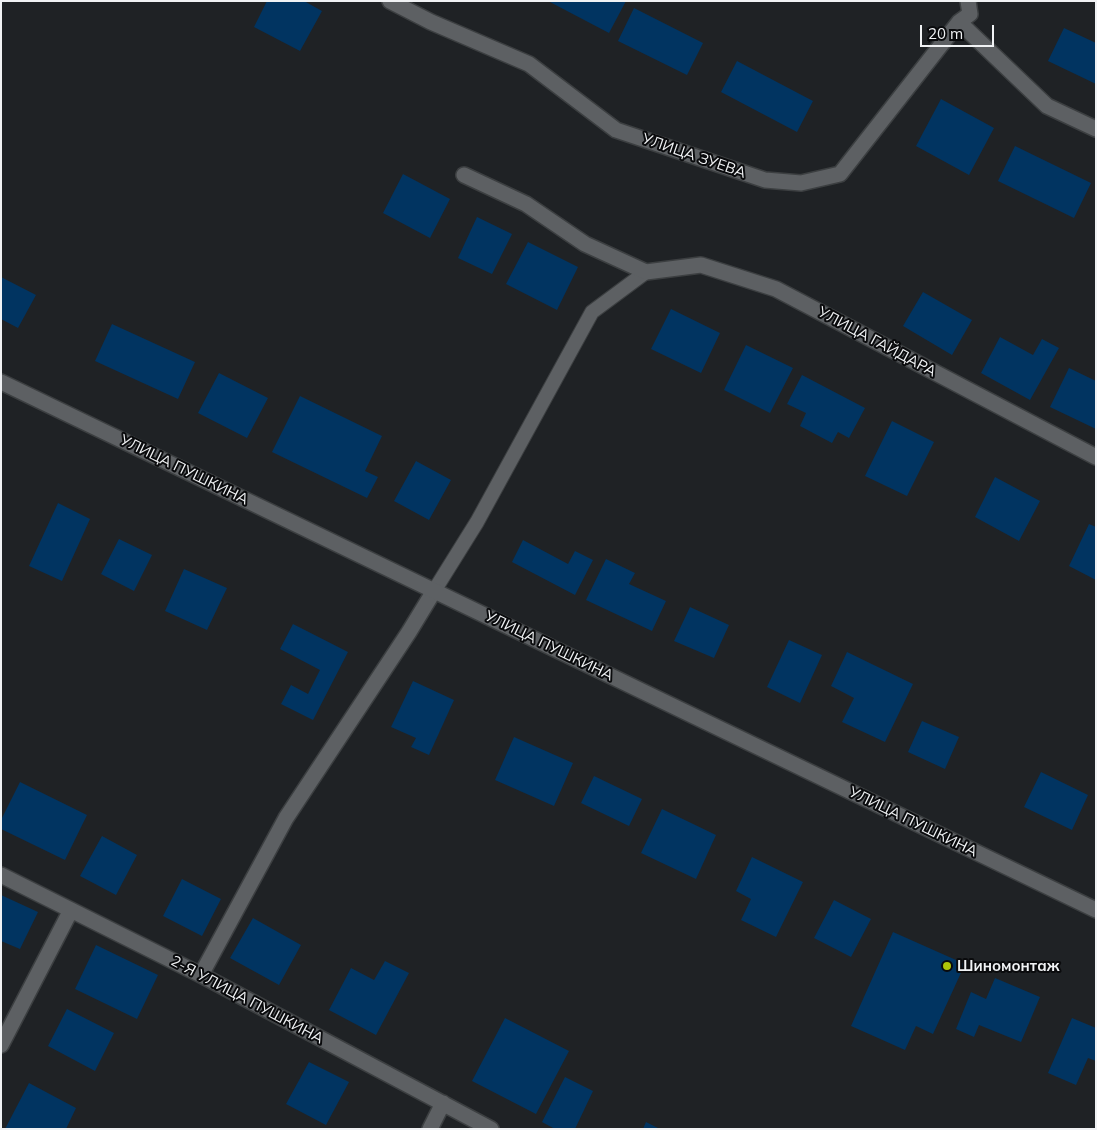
<!DOCTYPE html>
<html>
<head>
<meta charset="utf-8">
<style>
	body { margin:0 }
	#map { position:relative; width:1097px; height:1130px; overflow:hidden; background:#1f2225; font-family:Mulish,sans-serif }
	canvas { display:block }
	.frame { position:absolute; inset:0; border:2px solid #f0f2f4; pointer-events:none }
	.scale { position:absolute; left:920px; top:25px; width:74px; height:22px; box-sizing:border-box; border:2px solid #f0f2f4; border-top:0; padding-left:6px; font-size:15px; line-height:18px; white-space:nowrap; color:#f0f2f4; -webkit-text-stroke:4px #0a0b0d; paint-order:stroke }
</style>
</head>
<body>
<div id="map">
<canvas width="1097" height="1130"></canvas>
<div class="frame"></div>
<div class="scale">20 m</div>
</div>
<script>
const g = document.querySelector('canvas').getContext('2d');
g.lineJoin = 'round';
function paint(path, color) {
  g.fillStyle = color;
  g.fill(path, 'evenodd');
}
function trace(path, color, width, dash) {
  g.strokeStyle = color;
  g.lineWidth = width;
  g.lineCap = dash ? 'butt' : 'round';
  g.setLineDash(dash || []);
  g.stroke(path);
}
function drawText(font, color, halo, rows, align = 'center') {
  g.font = font + ' Mulish,sans-serif';
  g.lineWidth = 4;
  g.setLineDash([]);
  g.textBaseline = 'middle';
  g.strokeStyle = halo;
  g.fillStyle = color;
  for (const [text, x, y, turn = 0] of rows) {
    g.save();
    g.translate(x, y);
    g.rotate((+turn || 0) * Math.PI / 180);
    g.textAlign = isNaN(turn) ? turn : align;
    if (halo) g.strokeText(text, 0, 0);
    g.fillText(text, 0, 0);
    g.restore();
  }
}
paint(new Path2D(`
	M267,1H304L322,11L300,51L254,27Z
	M548,1H626L609,33Z
	M634,8L703,43L687,75L618,41Z
	M1064,28L1096,43V84L1048,61Z
	M737,61L813,101L797,132L721,92Z
	M941,99L994,128L969,175L916,146Z
	M1015,146L1091,183L1074,218L998,181Z
	M403,174L450,199L430,238L383,213Z
	M477,217L512,234L492,274L458,258Z
	M528,242L578,267L557,310L506,284Z
	M1,277L36,295L18,328L1,319Z
	M923,292L972,320L952,355L903,326Z
	M671,309L720,333L701,373L651,349Z
	M112,324L195,362L178,399L95,361Z
	M1000,337L1033,355L1042,339L1059,348L1030,400L981,373Z
	M746,345L793,368L770,413L724,390Z
	M1069,368L1096,381V429L1050,407Z
	M219,373L268,398L247,438L198,413Z
	M802,375L865,408L849,438L838,432L832,443L800,426L806,413L787,404Z
	M300,396L382,436L365,471L378,477L367,498L272,452Z
	M892,421L934,442L907,496L865,476Z
	M416,461L451,480L429,520L394,501Z
	M995,477L1040,501L1019,541L975,517Z
	M58,503L90,519L62,581L29,566Z
	M1089,524L1096,527V580L1069,566Z
	M119,539L152,555L134,591L101,574Z
	M523,540L568,564L575,551L593,560L575,595L512,562Z
	M606,559L635,573L629,584L666,601L652,631L586,600Z
	M184,569L227,588L207,630L165,611Z
	M690,607L729,625L714,658L674,641Z
	M293,624L348,652L313,720L281,704L291,685L308,694L320,670L280,649Z
	M789,640L822,655L800,703L767,687Z
	M847,652L913,684L885,742L842,722L854,698L831,686Z
	M413,681L454,700L429,755L411,747L416,738L391,727Z
	M922,721L959,737L945,769L908,752Z
	M514,737L573,763L554,806L495,780Z
	M1041,772L1088,795L1072,830L1024,807Z
	M594,776L642,799L629,826L581,803Z
	M20,782L87,815L65,860L1,829V820Z
	M662,809L716,835L696,879L641,853Z
	M102,836L137,855L116,895L80,876Z
	M752,857L803,882L776,937L741,920L751,899L736,891Z
	M182,879L221,899L202,936L163,916Z
	M1,895L38,912L20,949L1,941Z
	M834,900L871,919L851,957L814,938Z
	M253,918L301,945L279,985L230,958Z
	M893,932L965,964L933,1034L916,1026L905,1050L851,1026Z
	M96,945L158,975L137,1019L75,989Z
	M385,961L409,973L376,1035L329,1010L351,968L374,980Z
	M995,978L1040,997L1021,1042L979,1025L974,1037L956,1029L971,992L986,999Z
	M67,1009L114,1033L95,1071L48,1046Z
	M505,1018L569,1051L536,1114L472,1081Z
	M1072,1018L1096,1028V1061L1088,1058L1076,1085L1048,1073Z
	M309,1062L349,1082L326,1125L286,1104Z
	M565,1077L593,1091L575,1129H555L542,1122Z
	M29,1083L76,1108L66,1129H5Z
	M646,1122L660,1129H643Z`), '#013461');
const lane = new Path2D(`
	M434,591L477,522L592,312L646,272`);
const street = new Path2D(`
	M390,1L431,22L529,64L616,130L765,180L801,183L840,174L959,22L970,14L968,1
	M959,22L1047,106L1096,129
	M464,175L526,204L585,244L646,272L701,265L776,289L1096,457
	M1,875L201,975L491,1129
	M201,975L286,818L409,632L434,591
	M1,1045L71,910
	M430,1129L443,1103`);
const secondary = new Path2D(`
	M1,382L1096,910`);
trace(lane, '#3c3f41', 16);
trace(street, '#3c3f41', 18);
trace(secondary, '#3c3f41', 18);
trace(lane, '#5d6063', 14);
trace(street, '#5d6063', 15);
trace(secondary, '#5d6063', 15);
for (const [x, y, r, color] of [
	[947,966,5,"#aec509"]
]) {
  const dot = new Path2D();
  dot.arc(x, y, r, 0, 2 * Math.PI);
  g.fillStyle = color;
  g.fill(dot);
  trace(dot, '#0a0b0d', 2);
}
drawText('15px', '#f0f2f4', '#0a0b0d', [
	["УЛИЦА ЗУЕВА",694,156,19],
	["УЛИЦА ГАЙДАРА",877,342,28],
	["УЛИЦА ПУШКИНА",184,470,26],
	["УЛИЦА ПУШКИНА",549,646,26],
	["УЛИЦА ПУШКИНА",913,822,26],
	["2-Я УЛИЦА ПУШКИНА",247,1000,28]
]);
drawText('bold 15px', '#f0f2f4', '#0a0b0d', [
	["Шиномонтаж",957,966]
], 'left');
</script>
</body>
</html>
